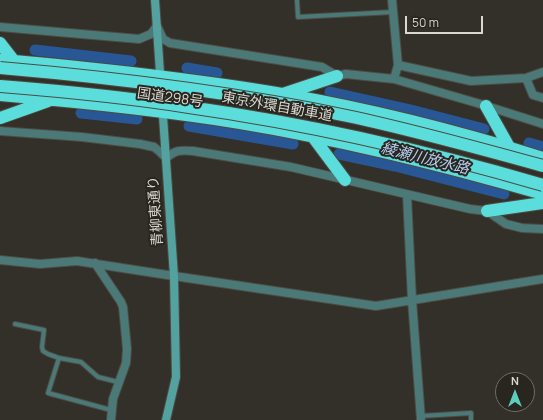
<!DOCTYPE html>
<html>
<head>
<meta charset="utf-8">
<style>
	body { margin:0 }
	#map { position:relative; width:543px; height:420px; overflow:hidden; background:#323028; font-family:Manrope,sans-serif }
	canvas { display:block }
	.north { position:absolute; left:495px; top:372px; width:40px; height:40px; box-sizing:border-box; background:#28261e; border:1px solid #6e6d66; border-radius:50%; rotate:0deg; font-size:11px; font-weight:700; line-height:16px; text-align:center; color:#d8d7d2 }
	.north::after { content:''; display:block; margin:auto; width:14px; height:18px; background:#5bcebc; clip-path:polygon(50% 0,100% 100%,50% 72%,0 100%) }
	.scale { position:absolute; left:405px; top:16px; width:78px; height:18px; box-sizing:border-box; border:2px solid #d8d7d2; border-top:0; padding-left:5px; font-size:12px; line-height:14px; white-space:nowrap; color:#d8d7d2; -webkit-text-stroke:3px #28261e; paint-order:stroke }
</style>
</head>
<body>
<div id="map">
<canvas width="543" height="420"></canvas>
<div class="north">N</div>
<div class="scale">50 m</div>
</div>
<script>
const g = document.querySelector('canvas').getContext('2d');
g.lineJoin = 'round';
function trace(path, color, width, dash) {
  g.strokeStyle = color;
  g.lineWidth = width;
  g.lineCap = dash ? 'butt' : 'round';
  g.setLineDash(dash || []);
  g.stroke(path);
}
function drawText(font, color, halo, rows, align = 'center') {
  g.font = font + ' Manrope,"Noto Sans JP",sans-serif';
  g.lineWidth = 4;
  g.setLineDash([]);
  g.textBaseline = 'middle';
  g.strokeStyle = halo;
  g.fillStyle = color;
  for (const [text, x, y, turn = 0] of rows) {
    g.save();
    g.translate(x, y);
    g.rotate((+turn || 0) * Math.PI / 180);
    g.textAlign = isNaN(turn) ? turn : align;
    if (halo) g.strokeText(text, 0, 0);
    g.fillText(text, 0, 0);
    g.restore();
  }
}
trace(new Path2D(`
	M35,50L131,61
	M187,68L217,73
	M330,92L411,110L484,129
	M81,113L137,119
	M189,126L293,144
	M529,143L543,147
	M339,154L395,166L504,194`), '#295694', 11);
const lane = new Path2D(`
	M297,0L298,17L393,12
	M15,324L44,330L42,347L43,351L48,354L59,358L81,362L98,377L118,382
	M59,358L48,393L111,410
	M421,416L471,413V420`);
const street = new Path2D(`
	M392,0L398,65L394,79
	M0,27L139,39L151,34L157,26L163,39L170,43L322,67L337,76L346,74L394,79L477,103L543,124
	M398,65L471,81L526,78L543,72
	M526,78L533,95L543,98
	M0,131L82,137L140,144L154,147L159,151L166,158C176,150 179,150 193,151L291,167L470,209L487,211L506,224L522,228L543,229
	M407,195L412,300L421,420
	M0,260L40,264L77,261L174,276L376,306L543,279
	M95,263L121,302L123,307L127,349L126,363L113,399L111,420`);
const secondary = new Path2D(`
	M155,0L174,276L176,377L166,420`);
const highway = new Path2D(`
	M0,43L14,61
	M0,60C44,63 88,68 132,73C182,79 232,85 282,94C370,109 457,131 543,158
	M283,94L337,76
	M0,95C80,102 160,110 240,123C343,140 443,165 543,194
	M486,106L509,147
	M0,118L48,101
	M313,137L345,180
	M487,211L543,203`);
trace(lane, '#4d4b43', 6);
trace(street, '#4d4b43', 10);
trace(secondary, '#4d4b43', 10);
trace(highway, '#4d4b43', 14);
trace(lane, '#4a7978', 4);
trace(street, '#4a7978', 8);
trace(secondary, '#54a2a0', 8);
trace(highway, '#5bdedb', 12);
const highwayBridge = new Path2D(`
	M0,68C116,78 233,92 347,116C413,130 478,148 543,166
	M0,86C63,91 126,97 189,107C309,124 427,151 543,185`);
trace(highwayBridge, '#4d4b43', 14, []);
trace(highwayBridge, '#5bdedb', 12);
drawText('14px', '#d8d7d2', '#28261e', [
	["国道298号",170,98,8],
	["東京外環自動車道",277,107,10],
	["青柳東通り",156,211,-94]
]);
drawText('italic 15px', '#b5cef2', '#28261e', [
	["綾瀬川放水路",425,159,14]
]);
</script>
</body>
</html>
